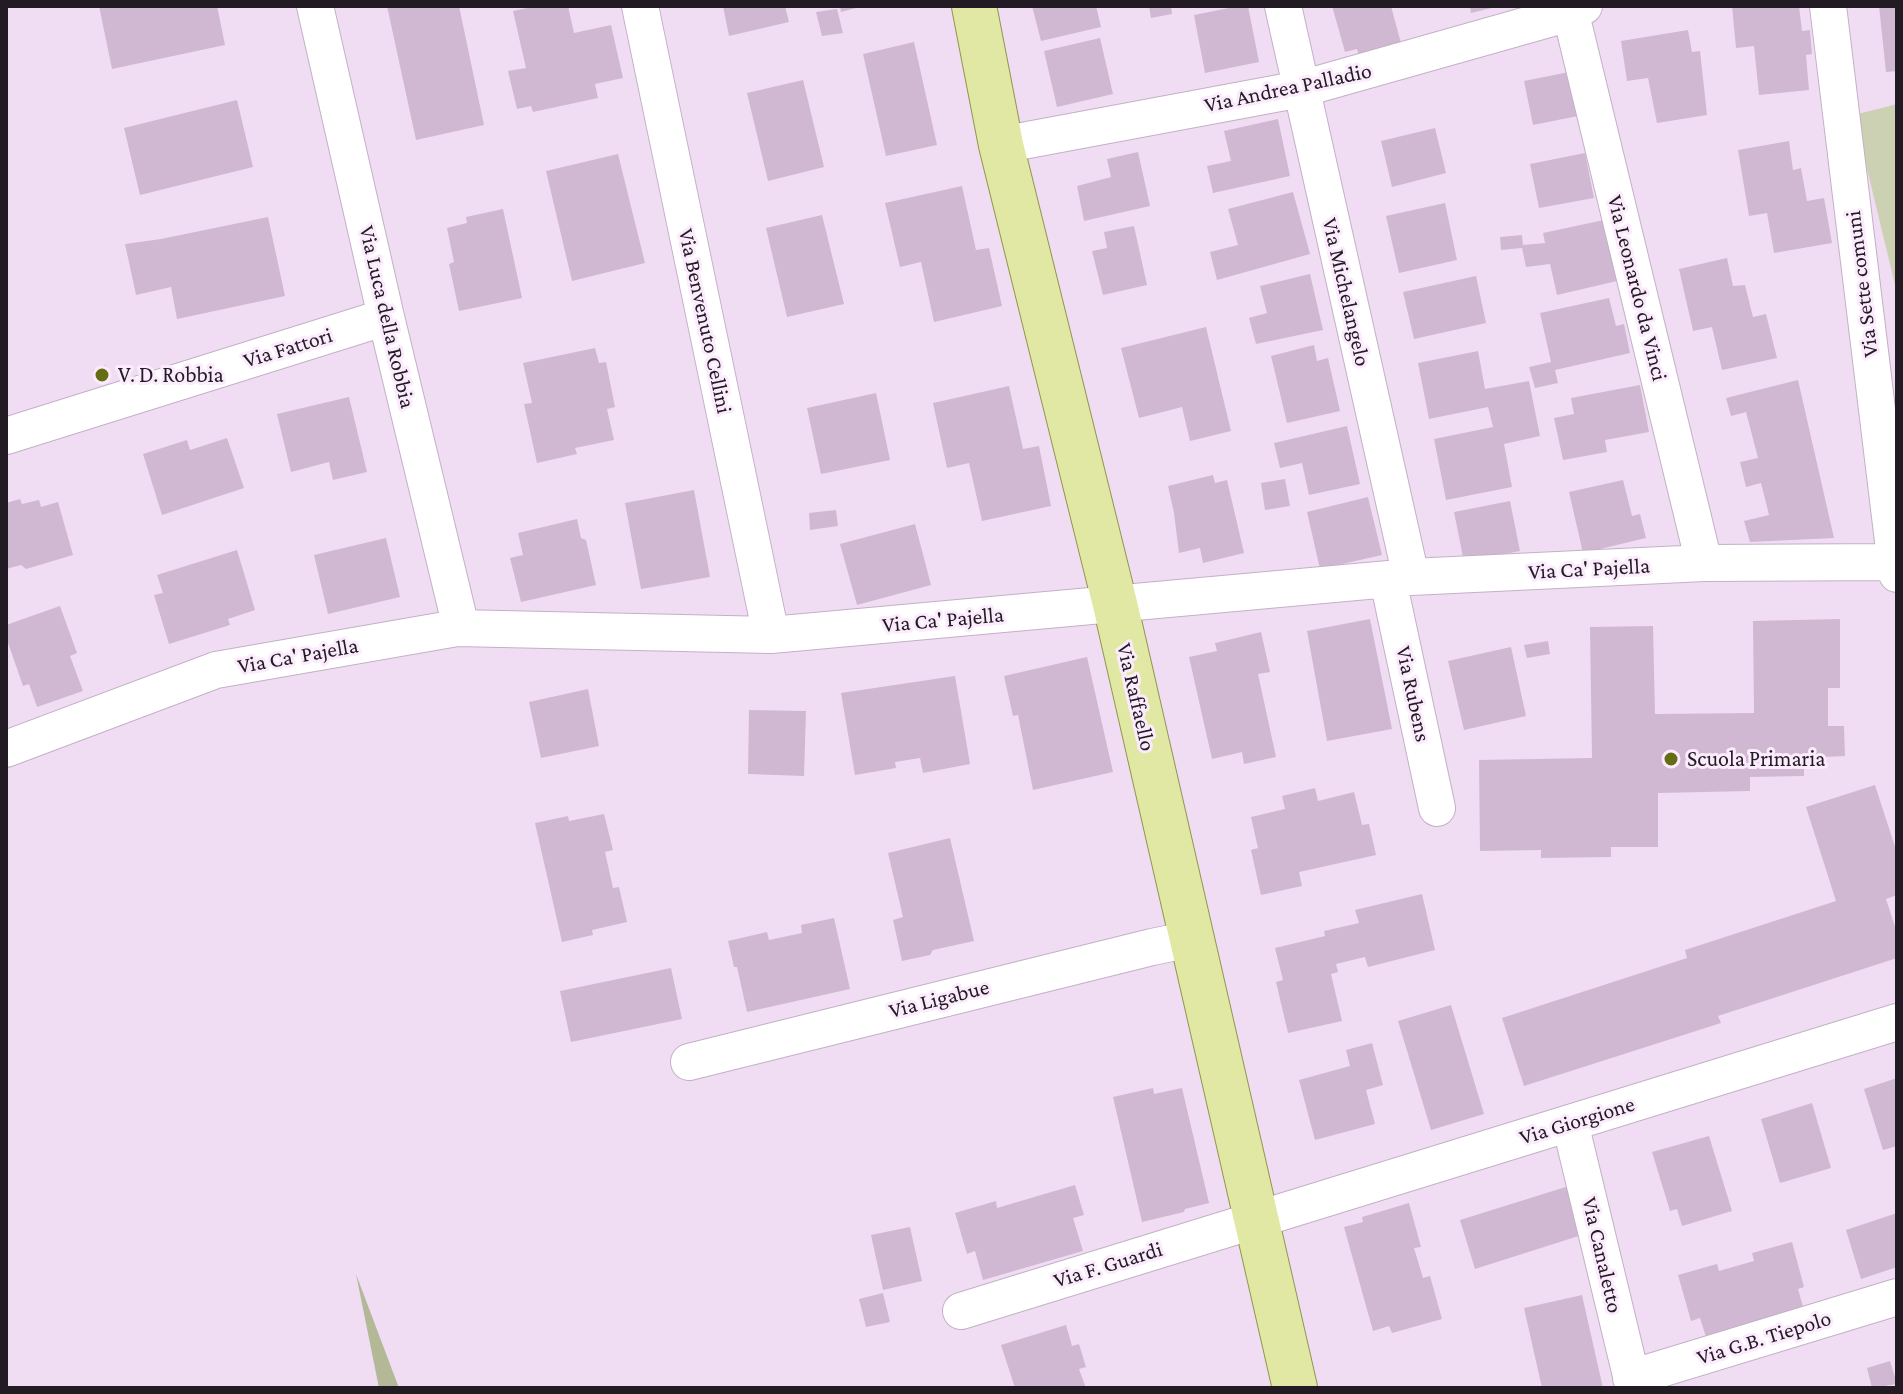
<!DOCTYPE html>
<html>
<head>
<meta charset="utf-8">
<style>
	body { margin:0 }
	#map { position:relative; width:1903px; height:1394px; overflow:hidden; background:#f0ddf3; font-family:"Crimson Pro",serif }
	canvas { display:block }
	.frame { position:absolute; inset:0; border:8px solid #221b23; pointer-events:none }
</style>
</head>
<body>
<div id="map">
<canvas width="1903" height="1394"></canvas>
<div class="frame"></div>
</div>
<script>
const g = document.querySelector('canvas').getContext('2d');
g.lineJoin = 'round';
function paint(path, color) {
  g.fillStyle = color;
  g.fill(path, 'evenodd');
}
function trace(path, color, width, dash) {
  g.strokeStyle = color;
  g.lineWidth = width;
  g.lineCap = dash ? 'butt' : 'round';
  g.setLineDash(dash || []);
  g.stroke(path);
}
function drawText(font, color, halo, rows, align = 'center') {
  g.font = font + ' "Crimson Pro",serif';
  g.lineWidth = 6;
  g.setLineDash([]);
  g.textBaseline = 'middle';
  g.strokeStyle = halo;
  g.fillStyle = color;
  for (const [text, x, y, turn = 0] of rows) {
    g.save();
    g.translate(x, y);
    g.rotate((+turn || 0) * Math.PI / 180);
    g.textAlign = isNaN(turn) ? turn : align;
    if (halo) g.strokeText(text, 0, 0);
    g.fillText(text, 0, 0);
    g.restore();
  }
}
paint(new Path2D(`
	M1897,104V293L1854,115Z`), '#ccd1b3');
paint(new Path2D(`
	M356,1274L399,1388H379Z`), '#b3b997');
paint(new Path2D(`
	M99,6H217L225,45L112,69Z
	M387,6H459L484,125L416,140Z
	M537,6H568L574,33L611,25L623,78L595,84L598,98L533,112L531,106L517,109L508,71L526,68L513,11Z
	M723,6H785L789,22L729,36Z
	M840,6H860V7L841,12Z
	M1032,6H1096L1101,27L1041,41Z
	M1149,6H1171L1172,14L1151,18Z
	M1239,6H1248L1259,62L1205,73L1194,15Z
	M1332,6H1391L1402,47L1360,59L1357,49L1345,52Z
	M1470,6H1496V7L1471,13Z
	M1732,6H1799L1802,31L1810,30L1812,54L1806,55L1809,90L1759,95L1754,46L1736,48Z
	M1879,6H1897V71L1886,72Z
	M837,9L843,33L822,36L816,12Z
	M1688,30L1692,52L1700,51L1707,115L1657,123L1648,78L1627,81L1621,41Z
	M1100,38L1113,94L1057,107L1044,51Z
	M914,42L937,145L886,156L863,54Z
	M1569,72L1578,116L1533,125L1524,81Z
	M803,80L824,167L768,181L747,93Z
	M237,100L253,167L140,195L124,128Z
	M1278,119L1290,176L1213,193L1207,166L1231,161L1224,131Z
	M1435,128L1446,173L1392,187L1381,141Z
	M1789,141L1793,170L1801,168L1807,201L1824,198L1832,243L1774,253L1767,213L1749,216L1738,150Z
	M1138,152L1150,206L1084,221L1077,186L1111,177L1107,159Z
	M1585,153L1594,198L1539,208L1530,164Z
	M618,154L645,263L572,281L546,171Z
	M962,186L976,250L989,248L1002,306L934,322L921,262L900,267L885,203Z
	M1293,192L1310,254L1217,280L1210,252L1238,245L1228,209Z
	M1445,203L1457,260L1399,273L1386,216Z
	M503,209L522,298L459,311L449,264L454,262L447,228L467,223L466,217Z
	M822,215L844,304L787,317L766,228Z
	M268,217L285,296L177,319L171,287L136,295L125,244L161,239Z
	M1604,220L1617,281L1557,295L1550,264L1526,267L1522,248L1501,250L1500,237L1522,235L1523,245L1545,243L1543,233Z
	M1134,226L1147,285L1103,295L1092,251L1107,248L1104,232Z
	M1727,258L1733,286L1745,285L1753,317L1766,314L1777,358L1722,370L1712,327L1693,331L1679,269Z
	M1310,274L1323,330L1256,344L1249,318L1267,313L1260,286Z
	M1476,276L1486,323L1414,339L1403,292Z
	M1609,298L1616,326L1624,324L1630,353L1555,370L1558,383L1535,388L1529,367L1551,362L1540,313Z
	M1206,327L1231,431L1190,441L1182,407L1139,418L1121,348Z
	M1314,345L1317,361L1328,358L1340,411L1287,423L1271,356Z
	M595,348L599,363L606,362L615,407L607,409L614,440L575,448L577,454L537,463L524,404L532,403L523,363Z
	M1478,351L1485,389L1529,381L1540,436L1504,444L1512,487L1446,500L1434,439L1493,427L1488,407L1429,419L1418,363Z
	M106,365L111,379L98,384L93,370Z
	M1798,380L1834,538L1750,542L1744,521L1769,515L1761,483L1746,487L1740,462L1758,458L1746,412L1731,416L1726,398Z
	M1640,385L1649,432L1605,440L1607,452L1563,460L1554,418L1574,414L1571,398Z
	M1009,386L1023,449L1039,446L1051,506L982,521L969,463L947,468L933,403Z
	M876,393L890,460L821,474L807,408Z
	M349,397L367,472L333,480L329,462L291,472L277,414Z
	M1347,426L1360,484L1309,495L1302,463L1280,468L1274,443Z
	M227,438L244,488L162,515L143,454L187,440L190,450Z
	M1213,475L1215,483L1227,480L1244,553L1203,563L1200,548L1179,553L1174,513L1168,486Z
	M1285,479L1290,506L1265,510L1261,483Z
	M1623,480L1632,516L1640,514L1646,538L1583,553L1569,492Z
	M694,490L710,577L641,589L625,503Z
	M1368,497L1382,555L1320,569L1307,512Z
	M20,499L22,504L39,500L41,507L58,502L73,555L26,569L21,565L6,569V503Z
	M1510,501L1520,551L1464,562L1454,512Z
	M836,510L838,526L810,530L809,513Z
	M577,519L581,538L586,540L596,585L521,602L510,558L523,555L518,533Z
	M915,524L931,585L857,605L840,544Z
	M386,538L400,597L328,614L314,555Z
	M237,550L255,610L228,619L230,625L169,644L154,595L163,593L157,575Z
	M60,606L77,653L70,656L83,691L37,707L29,684L23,686L6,637V625Z
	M1370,619L1392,729L1327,741L1307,631Z
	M1840,619V688H1828V726H1844L1845,756L1804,758V776L1750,777V791L1658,793V847H1611V857L1541,858V850L1480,851L1479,760L1592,758L1590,627L1653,626L1655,714L1754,713L1753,621Z
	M1261,632L1270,672L1258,674L1276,757L1244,764L1242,752L1212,759L1189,657L1217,651L1215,643Z
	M1548,641L1550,654L1527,658L1524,645Z
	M1511,647L1526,716L1464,730L1448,661Z
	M1087,657L1113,772L1033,790L1018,715L1013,716L1004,676Z
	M955,676L970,764L923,773L920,758L895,762L896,768L855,775L841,693Z
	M588,689L599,746L541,758L529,702Z
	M749,710L806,711L804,776L748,774Z
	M1875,785L1897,853V895L1886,899L1897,933V958L1718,1016L1721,1023L1524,1086L1502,1018L1687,958L1685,950L1836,901L1806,807Z
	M1315,788L1318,801L1354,792L1362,825L1369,824L1376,855L1299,872L1302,886L1261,895L1251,850L1258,848L1251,817L1285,809L1282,796Z
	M604,814L613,850L605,852L613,888L619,887L627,922L592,930L593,935L562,942L535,823L568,816L569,821Z
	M950,838L974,941L933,950L930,955L902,961L893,920L903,917L888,853Z
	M1422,894L1435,950L1368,967L1365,957L1336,964L1338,972L1331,974L1342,1021L1288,1033L1276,982L1283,980L1275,948L1325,936L1324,931L1359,923L1355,910Z
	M834,918L850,989L747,1012L737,967H734L728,941L767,932L769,940L802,933L801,925Z
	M671,968L682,1019L571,1042L560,991Z
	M1451,1005L1484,1114L1431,1130L1398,1021Z
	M1372,1043L1383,1085L1366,1090L1375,1124L1315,1140L1299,1080L1350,1066L1346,1050Z
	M1897,1078V1146L1883,1150L1864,1089Z
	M1153,1088L1154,1094L1182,1088L1209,1203L1185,1209L1184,1212L1142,1222L1113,1097Z
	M1812,1103L1831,1168L1780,1183L1761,1119Z
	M1709,1136L1732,1211L1682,1226L1677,1209L1670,1211L1652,1152Z
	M1075,1185L1084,1215L1073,1218L1083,1251L983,1280L975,1251L967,1254L955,1213L996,1201L997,1208Z
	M1572,1185L1588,1233L1475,1269L1460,1220Z
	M1409,1203L1421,1247L1414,1248L1423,1278L1430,1276L1442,1319L1392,1333L1389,1326L1373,1331L1344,1227L1363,1222L1362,1217Z
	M1897,1213V1267L1861,1279L1846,1230Z
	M910,1227L922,1281L883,1290L871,1235Z
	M1792,1242L1804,1287L1798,1289L1804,1310L1706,1337L1700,1318L1691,1321L1678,1275L1717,1264L1719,1271L1754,1261L1752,1253Z
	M883,1293L890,1322L866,1327L859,1299Z
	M1582,1295L1603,1388H1542L1524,1308Z
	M1066,1325L1072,1346L1079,1344L1086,1367L1079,1369L1086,1388H1015L1001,1345Z
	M1890,1361L1897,1384L1872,1388L1867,1368Z`), '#d0b8d3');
const minor = new Path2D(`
	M315,6L386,317L458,615L457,628
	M640,6L771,635
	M1283,6L1411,577
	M1569,6L1704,563
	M1828,6L1897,574
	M1001,145L1301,89L1570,13L1584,6
	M6,436L386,317
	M1388,580L1437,808
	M6,749L216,670L457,628L771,635L1411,577L1704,563L1897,562
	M689,1062L1152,947L1191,939
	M1570,1123L1634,1388
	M961,1311L1897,1022
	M1631,1378L1897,1297`);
const major = new Path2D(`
	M974,6L1001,145L1115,604L1295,1388`);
trace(minor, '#c3b0c6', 38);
trace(major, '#90964f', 46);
trace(minor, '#fff', 36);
trace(major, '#e0e8a4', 44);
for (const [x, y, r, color] of [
	[102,375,8,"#656d14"],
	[1671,759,8,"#656d14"]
]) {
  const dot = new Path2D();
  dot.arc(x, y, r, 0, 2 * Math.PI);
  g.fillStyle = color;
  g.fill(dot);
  trace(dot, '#fbebfd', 3);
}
drawText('22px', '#221b23', '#fbebfd', [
	["Via Andrea Palladio",1288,88,-12],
	["Via Sette comuni",1862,284,-97],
	["Via Leonardo da Vinci",1637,288,76],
	["Via Michelangelo",1346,292,77],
	["Via Luca della Robbia",387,317,77],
	["Via Benvenuto Cellini",705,321,78],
	["Via Fattori",288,348,-17],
	["Via Ca' Pajella",1589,569,-3],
	["Via Ca' Pajella",943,620,-5],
	["Via Ca' Pajella",298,656,-10],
	["Via Rubens",1413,694,78],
	["Via Raffaello",1136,697,77],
	["Via Ligabue",939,999,-14],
	["Via Giorgione",1577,1121,-17],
	["Via Canaletto",1602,1255,77],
	["Via F. Guardi",1108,1265,-17],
	["Via G.B. Tiepolo",1764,1338,-17]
]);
drawText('22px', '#221b23', '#fbebfd', [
	["V. D. Robbia",118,375],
	["Scuola Primaria",1687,759]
], 'left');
</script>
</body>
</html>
